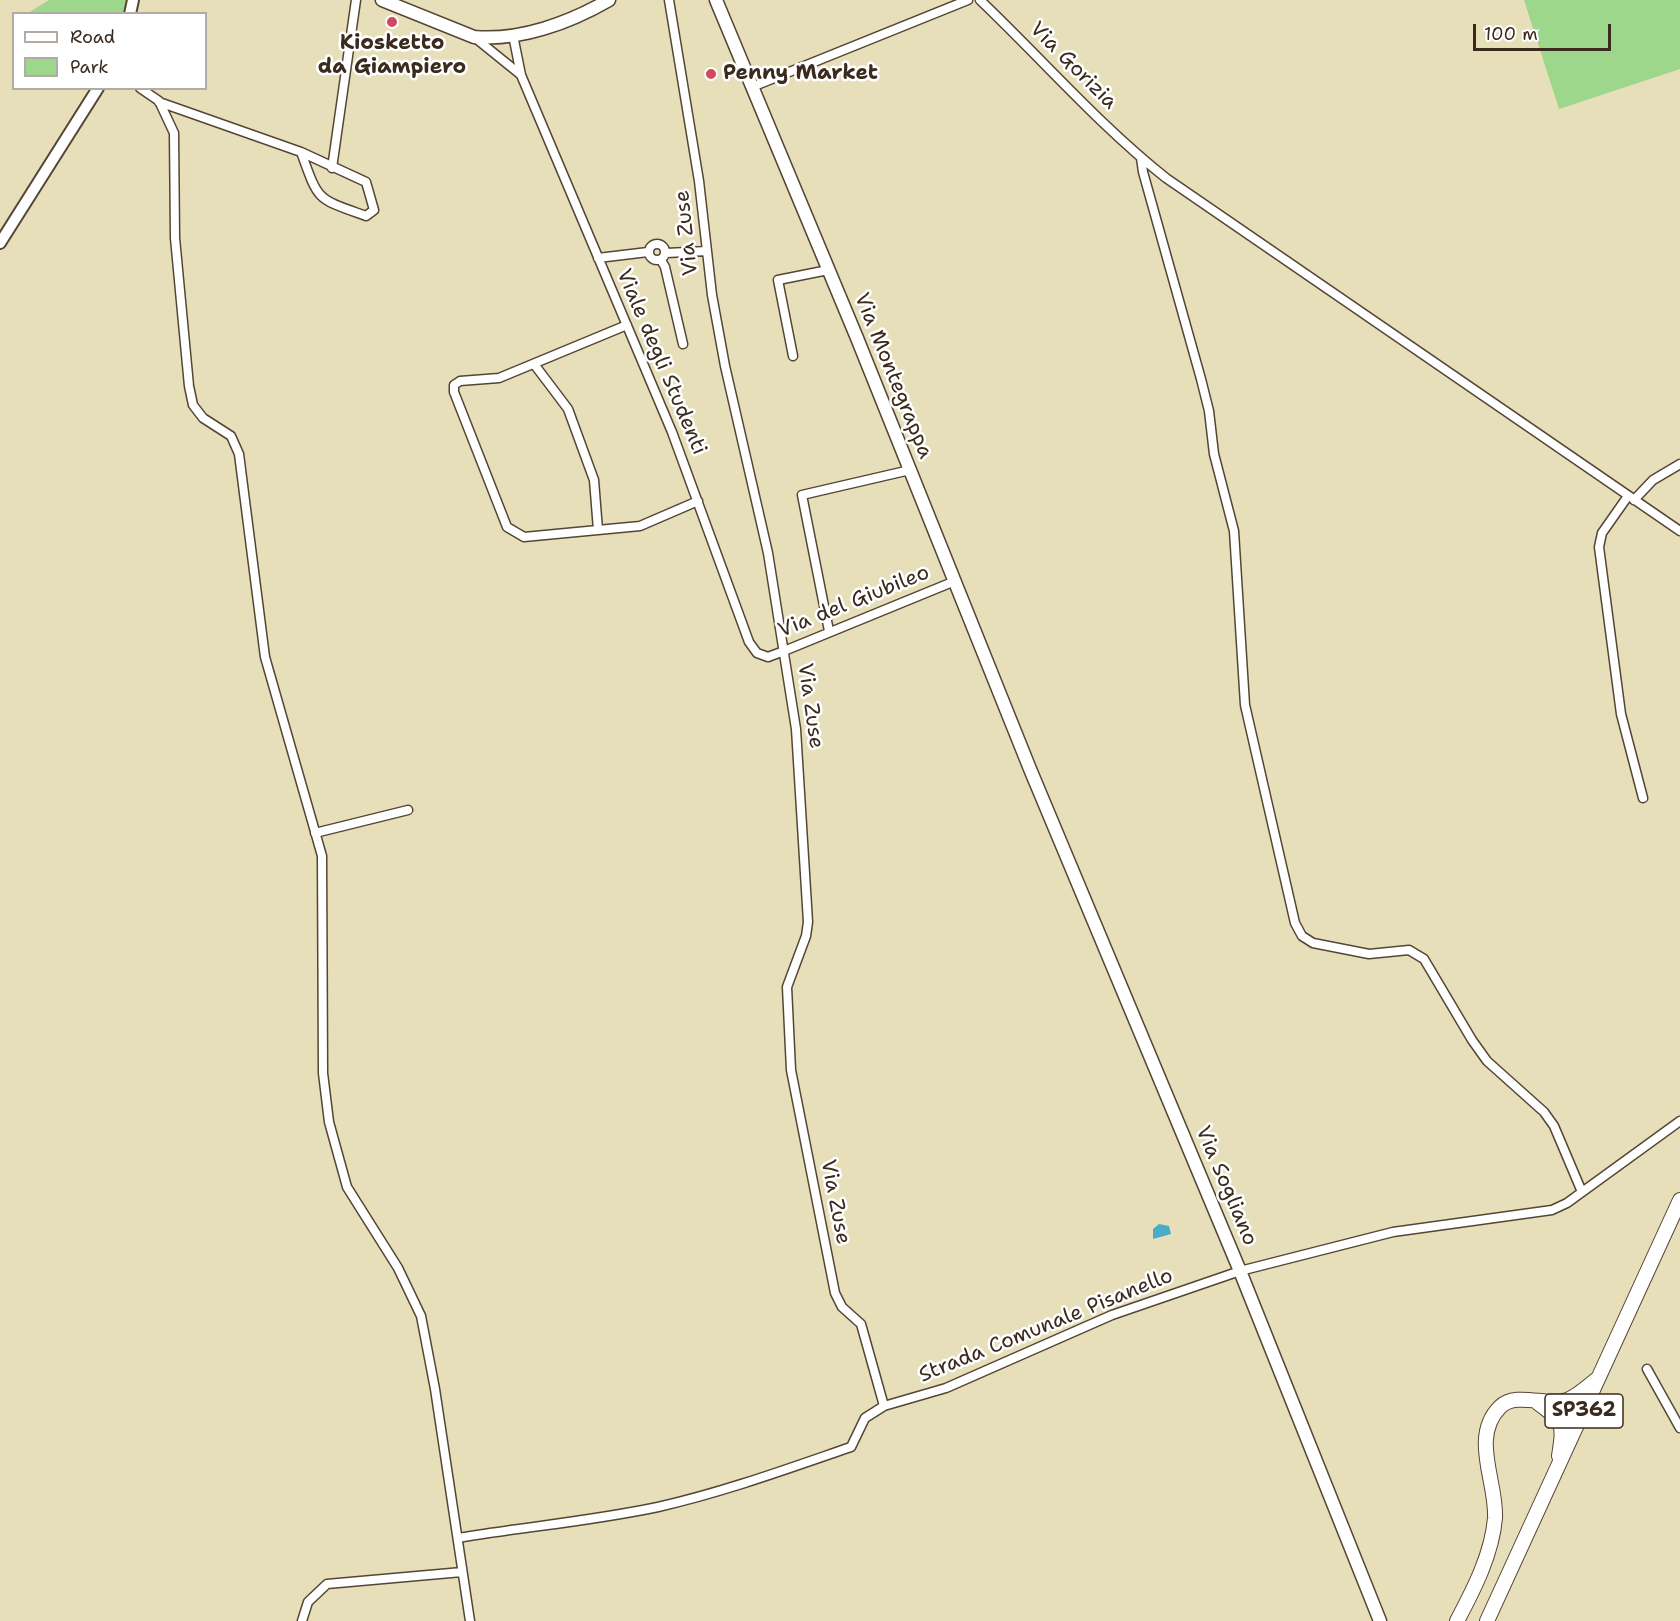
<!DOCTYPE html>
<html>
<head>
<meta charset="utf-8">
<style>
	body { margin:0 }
	#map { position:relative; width:1680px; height:1621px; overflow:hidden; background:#e7dfba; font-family:"Shantell Sans",sans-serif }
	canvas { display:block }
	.legend { position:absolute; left:12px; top:12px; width:195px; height:78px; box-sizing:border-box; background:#fff; border:2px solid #b1aaa5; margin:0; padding:8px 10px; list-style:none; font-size:18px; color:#3b2a1e }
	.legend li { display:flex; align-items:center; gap:12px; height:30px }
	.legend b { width:30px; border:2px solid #b1aaa5 }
	.scale { position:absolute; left:1473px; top:24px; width:138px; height:27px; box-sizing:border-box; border:3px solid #3b2a1e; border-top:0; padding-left:8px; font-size:18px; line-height:21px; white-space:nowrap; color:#3b2a1e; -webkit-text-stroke:4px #fff; paint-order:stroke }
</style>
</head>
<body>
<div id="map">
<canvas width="1680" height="1621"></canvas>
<ul class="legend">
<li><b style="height:8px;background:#fff"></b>Road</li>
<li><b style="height:16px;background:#9dd78b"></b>Park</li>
</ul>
<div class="scale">100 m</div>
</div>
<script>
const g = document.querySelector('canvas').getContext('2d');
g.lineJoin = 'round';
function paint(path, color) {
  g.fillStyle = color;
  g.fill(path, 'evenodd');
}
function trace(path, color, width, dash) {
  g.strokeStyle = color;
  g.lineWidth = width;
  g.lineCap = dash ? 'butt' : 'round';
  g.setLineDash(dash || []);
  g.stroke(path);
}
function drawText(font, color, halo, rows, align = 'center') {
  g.font = font + ' "Shantell Sans",sans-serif';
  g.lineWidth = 5;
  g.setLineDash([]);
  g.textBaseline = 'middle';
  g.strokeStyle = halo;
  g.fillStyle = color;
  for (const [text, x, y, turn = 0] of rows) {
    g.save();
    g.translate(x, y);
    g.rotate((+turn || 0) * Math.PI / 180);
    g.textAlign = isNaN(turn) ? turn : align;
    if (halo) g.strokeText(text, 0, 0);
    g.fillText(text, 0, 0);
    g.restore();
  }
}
paint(new Path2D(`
	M49,0H128L123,13H28Z
	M1524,0H1680V69L1559,109Z`), '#9dd78b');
paint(new Path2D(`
	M1159,1224L1169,1226L1171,1234L1153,1239V1229Z`), '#48abc7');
const minor = new Path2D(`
	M669,0L699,181L712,295L725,366L768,553L796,729L808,922L806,936L787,987L791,1070L835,1293L842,1307L861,1324L884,1406
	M980,0C1042,59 1099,125 1166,178L1680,531
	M513,35L521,75L672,432L749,642L757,653L768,657L784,651L955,581
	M474,37L521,75
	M752,87L968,0
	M140,88L159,101L174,133L175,238L189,386L193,405L203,418L231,436L239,454L265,657L322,856L323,1073L329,1122L347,1187L398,1268L421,1316L435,1389L470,1621
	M159,102L301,152L366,182L374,210L366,216C316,198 319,202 301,152
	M1141,158L1143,172L1201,379L1209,411L1214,454L1234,531L1245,705L1295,923L1302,936L1313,943L1369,954L1409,950L1424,959L1472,1040L1487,1061L1544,1112L1554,1126L1582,1192
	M332,168L356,0
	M649 252a8 8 0 1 1 16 0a8 8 0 1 1-16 0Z
	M666,253L707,251
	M598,258L648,252
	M661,260L665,267L683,344
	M627,325L499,378L460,381L454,385V392L507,527L524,537L640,526L698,501
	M793,356L778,280L828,270
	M534,364L568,409L594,480L598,530
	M1628,496L1602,533L1599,547L1621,714L1643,798
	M1634,500L1653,480L1680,464
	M829,631L802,495L910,470
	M315,833L408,810
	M1647,1369L1680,1428
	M458,1538C524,1527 592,1521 658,1507C724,1492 787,1469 851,1447L865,1418L884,1406L946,1388L1112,1315L1240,1271L1393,1232L1552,1210L1567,1203L1680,1121
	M302,1621L308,1602L327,1584L462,1572`);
const tertiary = new Path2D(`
	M130,14L133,0
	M0,243L98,88`);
const secondary = new Path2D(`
	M382,0L474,37C520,41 569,23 609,0
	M716,0L857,338L1030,769L1240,1271L1380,1621`);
const primary = new Path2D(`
	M1538,1403C1564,1422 1564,1424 1559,1456
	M1457,1621C1474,1589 1492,1554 1495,1518C1497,1482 1470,1437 1500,1407C1516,1391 1547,1407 1567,1400C1578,1396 1588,1386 1597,1379
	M1487,1621L1680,1200`);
trace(minor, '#554535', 11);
trace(tertiary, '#554535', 14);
trace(secondary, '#554535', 15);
trace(primary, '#554535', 16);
trace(minor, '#fff', 8);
trace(tertiary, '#fff', 10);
trace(secondary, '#fff', 12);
trace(primary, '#fff', 14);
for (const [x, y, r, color] of [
	[392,22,6,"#d1495b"],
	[711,74,6,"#d1495b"]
]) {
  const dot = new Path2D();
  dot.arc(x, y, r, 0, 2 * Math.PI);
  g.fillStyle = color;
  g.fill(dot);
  trace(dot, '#fff', 2);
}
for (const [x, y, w] of [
	[1584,1411,78]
]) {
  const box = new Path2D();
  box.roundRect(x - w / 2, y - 17, w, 34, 4.5);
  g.fillStyle = '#fff';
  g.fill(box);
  trace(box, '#3b2a1e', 1.5);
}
drawText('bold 20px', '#3b2a1e', null, [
	["SP362",1584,1411]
]);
drawText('bold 21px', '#3b2a1e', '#fff', [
	["Kiosketto",392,44],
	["da Giampiero",392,68],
	["Penny Market",723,74,"left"]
]);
drawText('21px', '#3b2a1e', '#fff', [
	["Via Gorizia",1073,66,45],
	["Via Zuse",687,233,-96],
	["Viale degli Studenti",661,362,67],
	["Via Montegrappa",893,376,68],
	["Via del Giubileo",854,602,-22],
	["Via Zuse",810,706,82],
	["Via Sogliano",1226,1186,67],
	["Via Zuse",835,1202,79],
	["Strada Comunale Pisanello",1046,1326,-22]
]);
</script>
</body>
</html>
